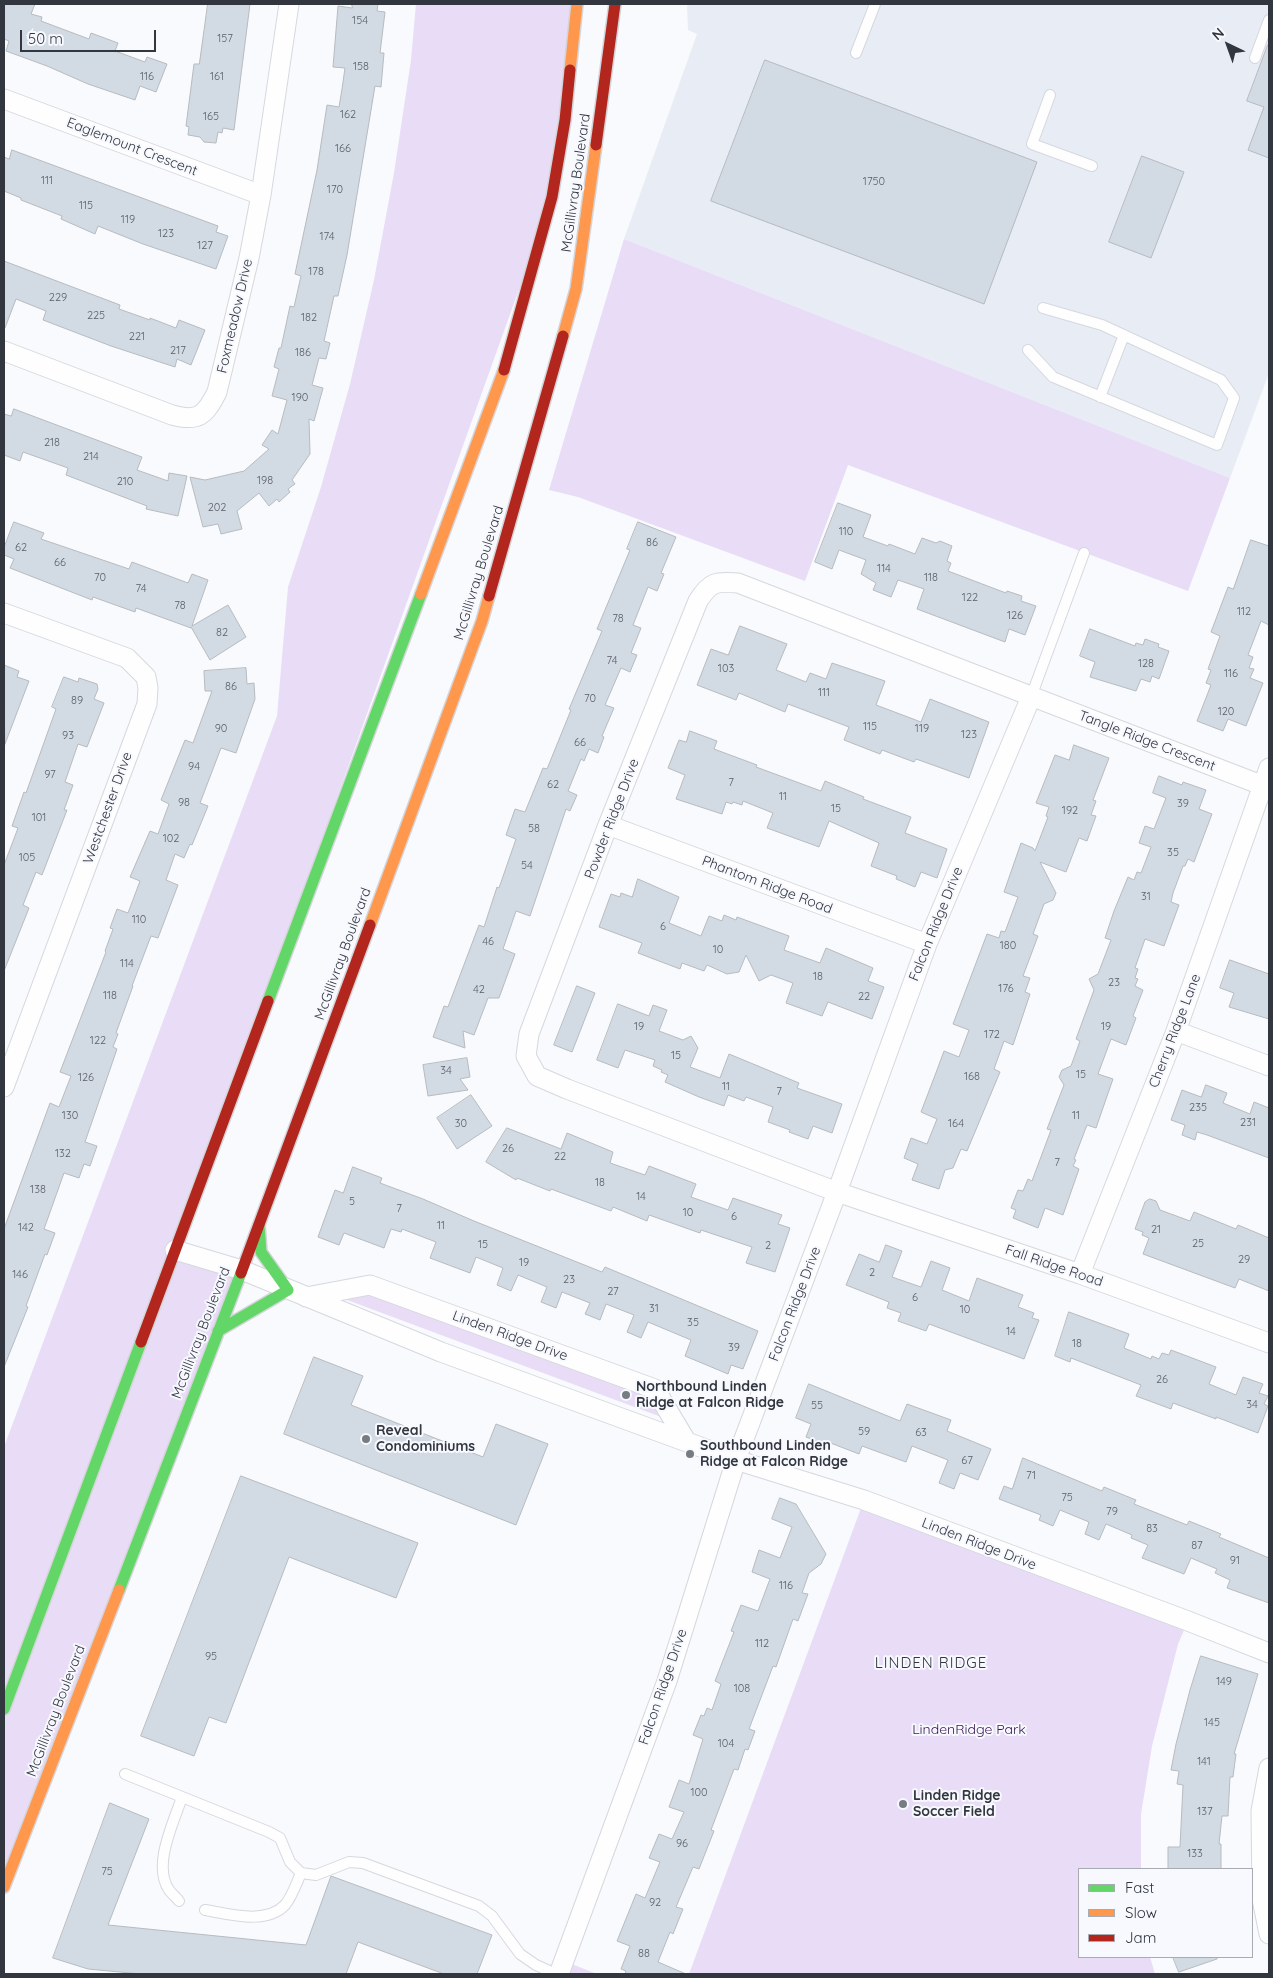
<!DOCTYPE html>
<html>
<head>
<meta charset="utf-8">
<style>
	body { margin:0 }
	#map { position:relative; width:1273px; height:1978px; overflow:hidden; background:#f8fafd; font-family:Quicksand,sans-serif }
	canvas { display:block }
	.frame { position:absolute; inset:0; border:5px solid #32363f; pointer-events:none }
	.legend { position:absolute; left:1078px; top:1868px; width:175px; height:90px; box-sizing:border-box; background:#f7f9fe; border:1px solid #a8abb2; margin:0; padding:6px 9px; list-style:none; font-size:15px; color:#32363f }
	.legend li { display:flex; align-items:center; gap:10px; height:25px }
	.legend b { width:25px; border:1px solid #a8abb2 }
	.north { position:absolute; left:1203px; top:20px; width:50px; height:50px; -webkit-text-stroke:4px #f7f9fe; paint-order:stroke; rotate:318deg; font-size:14px; font-weight:700; line-height:20px; text-align:center; color:#32363f }
	.north::after { content:''; display:block; margin:auto; width:18px; height:22px; background:#32363f; clip-path:polygon(50% 0,100% 100%,50% 72%,0 100%) }
	.scale { position:absolute; left:20px; top:30px; width:136px; height:22px; box-sizing:border-box; border:2px solid #32363f; border-top:0; padding-left:6px; font-size:15px; line-height:18px; white-space:nowrap; color:#32363f; -webkit-text-stroke:4px #f7f9fe; paint-order:stroke }
</style>
</head>
<body>
<div id="map">
<canvas width="1273" height="1978"></canvas>
<div class="frame"></div>
<ul class="legend">
<li><b style="height:6px;background:#63d668"></b>Fast</li>
<li><b style="height:6px;background:#ff974d"></b>Slow</li>
<li><b style="height:6px;background:#b3261e"></b>Jam</li>
</ul>
<div class="north">N</div>
<div class="scale">50 m</div>
</div>
<script>
const g = document.querySelector('canvas').getContext('2d');
g.lineJoin = 'round';
function paint(path, color) {
  g.fillStyle = color;
  g.fill(path, 'evenodd');
}
function trace(path, color, width, dash) {
  g.strokeStyle = color;
  g.lineWidth = width;
  g.lineCap = dash ? 'butt' : 'round';
  g.setLineDash(dash || []);
  g.stroke(path);
}
function drawText(font, color, halo, rows, align = 'center') {
  g.font = font + ' Quicksand,sans-serif';
  g.lineWidth = 4;
  g.setLineDash([]);
  g.textBaseline = 'middle';
  g.strokeStyle = halo;
  g.fillStyle = color;
  for (const [text, x, y, turn = 0] of rows) {
    g.save();
    g.translate(x, y);
    g.rotate((+turn || 0) * Math.PI / 180);
    g.textAlign = isNaN(turn) ? turn : align;
    if (halo) g.strokeText(text, 0, 0);
    g.fillText(text, 0, 0);
    g.restore();
  }
}
paint(new Path2D(`
	M687,4H1269V373L1230,478L624,239L697,34L688,30Z`), '#e8ecf4');
paint(new Path2D(`
	M416,4H577L552,197L175,1250L242,1270L4,1887V1447L277,716L288,587L321,487L350,384L374,280L394,173L411,60Z
	M624,239L1230,478L1188,591L848,465L805,581L578,497L549,490Z
	M364,1291L648,1396L664,1418L339,1297Z
	M864,1500L1188,1621L1178,1644L1152,1746L1141,1814V1869H1079V1957H1150L1155,1974H689Z
	M564,1961L597,1974H559Z`), '#e8dcf7');
const building = new Path2D(`
	M4,4H35L31,14L42,17L41,21L89,39L91,33L118,43L115,51L145,62L147,57L167,64L156,92L140,86L135,100L88,84L47,66L6,51L9,41L4,39Z
	M208,4H250L234,130L223,128L222,133L218,132L216,143L204,142L200,137L188,135L189,127L186,126L194,64H199Z
	M352,4H378L377,11L385,12L380,53H384L381,87L375,86L347,255L338,296H334L324,341L330,343L326,359L319,358L312,385L323,388L314,421L309,419L310,454L292,480L295,484L288,489L290,492L279,502L277,499L269,506L259,493L237,511L242,529L221,534L218,524L203,527L190,477L205,480L244,471L269,449L262,445L272,430L278,434L287,400L272,396L279,369L274,367L279,348H281L290,306L294,307L301,276L295,274L317,170L327,105L339,107L342,89L345,68L333,67L338,6L352,8Z
	M1268,45H1269V158L1248,150L1264,107L1247,101Z
	M765,60L1037,162L984,304L711,201Z
	M12,150L218,226L216,232L228,236L216,269L143,244L98,226L95,234L61,219L62,216L21,200V198L4,191V157L9,159Z
	M1142,156L1184,172L1151,258L1109,242Z
	M4,261L120,305L119,309L150,320V318L176,328L179,320L205,330L191,365L177,359L175,367L111,346L43,320L46,311L16,299L5,328H4Z
	M14,409L142,457L137,470L168,481L169,473L187,476L178,516L146,509L147,506L66,475L68,468L23,452L20,461L4,455V414L11,416Z
	M838,503L871,515L863,537L888,546L889,544L915,554L922,538L936,543L940,541L952,546L947,561L951,563L948,571L1006,593L1007,591L1022,596L1021,601L1036,606L1025,635L1009,629L1005,642L917,609L924,589L898,580L891,597L873,590L876,583L861,574L866,560L839,550L832,569L815,562Z
	M14,522L44,533L41,539L129,569L132,562L188,583L192,574L208,580L192,626L228,605L246,637L210,660L191,627V628L136,608L135,612L93,597L92,600L10,568L14,559L4,555V548Z
	M638,522L676,537L661,573L664,574L657,591L648,587L633,625L641,628L631,653L637,655L630,672L621,668L605,705L614,708L602,736L604,737L598,753L589,749L584,761L581,759L568,791L577,795L570,811L566,809L530,916L516,911L503,949L515,954L499,998H488L474,1035L463,1031L465,1048L433,1037L444,1006L448,1007L479,925L484,927L497,887L499,888L516,839L506,835L515,809L525,812L543,768L547,769L571,710L569,709L602,631L597,629L630,550L627,549Z
	M1251,540L1269,546V625L1261,621L1248,655L1253,657L1249,668L1254,669L1250,678L1263,683L1246,726L1228,719L1223,731L1197,721L1211,685L1206,683L1211,670L1208,669L1220,636L1211,632L1228,587L1233,589Z
	M740,626L787,644L776,670L806,682L810,673L826,679L832,663L885,681L876,705L921,722L930,699L989,722L969,778L916,759L914,762L882,750L880,754L844,740L849,727L788,704L785,712L739,693L736,700L697,685L711,649L728,655Z
	M1090,629L1135,646L1136,643L1143,645L1145,639L1159,644L1158,647L1169,651L1159,679L1152,676L1150,682L1141,679L1136,691L1090,677L1095,662L1080,656Z
	M4,665L19,671L17,677L29,681L5,744Z
	M246,668L247,684L254,683L255,699L236,753L221,748L200,803L208,806L192,845L190,844L184,858L175,854L166,880L178,885L158,938L151,936L132,986H133L116,1033L118,1034L113,1047L117,1049L85,1142L97,1146L90,1166L84,1164L79,1178L64,1173L44,1229L55,1233L47,1255L45,1254L26,1306L28,1307L4,1367V1229L50,1103L59,1107L71,1076L60,1072L106,952L105,951L113,929L110,928L117,909L128,913L140,881L130,877L150,831L158,834L169,804L161,800L185,740L193,743L212,691H205L204,671Z
	M64,677L78,682L79,678L97,684L98,689L94,699L104,703L87,747L78,744L65,782L73,785L64,810H67L42,875L36,872L23,905L29,908L4,971V865L18,828L12,826L24,792L26,793L56,709L52,707Z
	M690,731L717,741L714,749L757,765L756,767L821,791L825,781L864,797L863,799L911,817L905,833L947,849L937,878L921,872L915,887L896,879L897,876L871,866L879,843L829,821L819,847L767,828L773,813L743,801L742,805L733,802L732,804L726,802L722,814L676,799L685,775L668,768L679,740L686,742Z
	M1074,745L1109,758L1093,800L1096,801L1091,815L1096,816L1087,841L1079,838L1066,872L1040,862L1056,893L1053,900L1044,904L1033,934L1038,936L1023,976L1030,978L1025,992L1030,994L1013,1045L1004,1041L994,1069L1000,1072L967,1151L961,1149L953,1168L945,1170L939,1189L912,1180L918,1164L904,1158L911,1138L927,1144L937,1119L921,1112L937,1070L944,1051L959,1057L969,1030L953,1024L987,934L999,938L1001,931L1005,932L1018,897L1004,892L1021,843L1033,848L1035,851L1048,817L1046,816L1049,807L1036,803L1055,755L1069,760Z
	M1159,776L1182,785L1183,782L1206,790L1199,809L1212,814L1194,862L1188,859L1185,866H1183L1173,893L1171,902L1179,905L1164,946L1145,939L1135,968L1138,969L1135,978L1138,979L1135,986L1143,990L1133,1016L1136,1018L1126,1045L1111,1039L1098,1074L1113,1079L1096,1128L1087,1125L1074,1159L1076,1160L1073,1166L1079,1169L1063,1215L1045,1208L1038,1228L1013,1218L1016,1210L1011,1208L1018,1190L1023,1191L1028,1179L1032,1181L1051,1130L1047,1129L1064,1085L1059,1077L1062,1070L1071,1066L1080,1041L1076,1039L1094,990L1089,979L1098,974L1111,940L1105,938L1114,911L1128,877L1134,880L1137,872L1141,873L1151,847L1139,843L1145,826L1154,829L1166,798L1153,793Z
	M638,879L679,897L669,923L701,936L709,916L722,921L724,915L736,920L737,917L789,936L784,950L820,963L826,948L873,968L868,981L884,987L872,1019L828,1002L822,1016L786,1003L793,983L771,975L759,981L746,955L739,972L727,974L707,965L704,971L682,963L680,969L638,953L642,943L599,927L611,894L620,897L621,893L632,897Z
	M1230,960L1269,974V1019L1229,1007L1234,993L1220,988Z
	M577,986L595,993L572,1052L554,1045Z
	M618,1004L649,1016L653,1005L667,1010L659,1031L683,1040L691,1036L698,1048L690,1067L720,1078L729,1054L799,1083L797,1088L842,1104L832,1133L813,1126L808,1139L789,1132L790,1130L768,1122L773,1107L746,1097L744,1101L728,1095L724,1106L699,1097L665,1082L668,1075L661,1072L662,1070L653,1066L655,1060L625,1050L618,1068L597,1060Z
	M467,1058L470,1077L460,1079L468,1090L428,1096L423,1065Z
	M1206,1085L1227,1093L1223,1103L1250,1114L1254,1102L1269,1108V1158L1207,1135L1197,1132L1195,1140L1182,1135L1185,1125L1171,1120L1182,1090L1201,1097Z
	M471,1095L492,1126L457,1149L437,1118Z
	M507,1128L561,1149L567,1133L613,1152L610,1163L645,1175L649,1166L696,1184L691,1197L728,1210L733,1198L782,1215L778,1224L790,1228L775,1272L746,1263L752,1247L701,1230L700,1233L649,1215L647,1221L613,1207L611,1211L551,1189L550,1191L517,1178L516,1180L486,1162Z
	M353,1167L382,1178L380,1183L423,1199L474,1221L602,1272L605,1267L758,1331L743,1369L731,1365L728,1374L685,1356L691,1340L648,1322L641,1338L627,1332L634,1315L606,1304L600,1320L585,1314L590,1303L562,1292L556,1308L541,1302L547,1287L518,1275L511,1291L497,1285L503,1268L476,1257L470,1273L430,1258L436,1242L402,1229L401,1232L391,1229L384,1248L344,1233L339,1245L318,1237L335,1190L343,1193Z
	M1150,1199L1156,1201L1160,1210L1190,1221L1194,1212L1236,1229L1238,1225L1269,1238V1291L1239,1279L1235,1288L1143,1254L1149,1238L1142,1235L1143,1232L1135,1229L1145,1202Z
	M886,1245L902,1251L892,1277L921,1287L931,1261L950,1268L942,1290L969,1301L977,1278L1023,1295L1018,1307L1034,1313L1032,1318L1039,1320L1024,1359L929,1324L926,1331L898,1321L901,1313L887,1308L889,1302L846,1285L859,1254L879,1262Z
	M1069,1312L1129,1334L1124,1348L1151,1359L1152,1356L1159,1359L1162,1353L1169,1355L1171,1350L1216,1367L1209,1384L1236,1395L1243,1377L1263,1384L1259,1393L1268,1396L1264,1404L1268,1406L1258,1433L1216,1417V1419L1173,1403L1171,1409L1136,1396L1141,1385L1071,1358L1070,1362L1055,1356Z
	M314,1357L363,1376L351,1405L483,1457L496,1424L548,1444L516,1525L284,1434Z
	M809,1384L900,1421L907,1404L951,1420L947,1431L991,1449L978,1480L960,1473L954,1489L939,1483L948,1460L912,1446L906,1462L862,1446L859,1454L828,1442V1445L806,1437L811,1424L796,1418Z
	M1023,1458L1102,1491L1104,1487L1136,1500L1134,1504L1187,1525L1189,1521L1221,1534L1219,1537L1269,1558V1603L1227,1588L1230,1580L1215,1573L1217,1569L1191,1558L1184,1574L1142,1558L1148,1545L1131,1538L1132,1535L1106,1524L1099,1540L1085,1534L1089,1522L1060,1510L1053,1526L1039,1520L1041,1515L999,1499L1004,1486L1012,1489Z
	M241,1476L418,1543L396,1598L289,1557L226,1723L209,1717L194,1756L141,1736Z
	M780,1498L796,1504L826,1554L821,1564L809,1573L802,1593L808,1594L798,1621L793,1619L776,1667L773,1666L749,1729L755,1731L748,1750L745,1749L738,1770L734,1769L711,1830L714,1831L699,1869L693,1867L676,1907L683,1909L673,1934L670,1932L658,1962L686,1974H625L626,1971L621,1969L630,1946L617,1941L636,1894L645,1898L660,1862L649,1858L659,1834L672,1839L684,1812L669,1807L679,1780L689,1784L703,1739L693,1735L701,1715L704,1716L707,1708L712,1710L721,1684L715,1681L734,1632L731,1631L741,1605L758,1611L770,1579L752,1572L759,1550L780,1558L792,1527L772,1519Z
	M1201,1656L1258,1674L1234,1754H1236L1233,1777H1230L1228,1816H1222L1219,1844H1221V1869H1168V1847H1180L1183,1785L1177,1784L1179,1771L1171,1770L1176,1744L1190,1690Z
	M110,1803L149,1819L108,1925L306,1945L331,1876L492,1935L477,1974H444L358,1942L346,1974H141L88,1969L53,1958Z
	M1173,1957H1217V1959L1179,1972Z`);
paint(building, '#d2dae4');
trace(building, '#b7bbbf', 1);
const lane = new Path2D(`
	M856,53L875,4
	M1255,58L1269,20
	M1050,95L1032,144L1092,166
	M1028,350L1053,377L1217,445L1234,398L1221,380L1102,325L1043,308
	M1100,397L1124,335
	M1031,697L1084,553
	M125,1774L269,1832L280,1838L290,1862L301,1873L316,1875L349,1862L363,1863L479,1906L492,1916L520,1954L536,1965L556,1974
	M179,1901C176,1897 172,1894 169,1890C152,1865 174,1822 182,1797
	M205,1910C229,1914 266,1925 285,1905C292,1897 297,1882 301,1873`);
const street = new Path2D(`
	M4,99L261,195
	M4,351L172,415C198,422 205,416 217,392L249,258L261,195L289,4
	M4,613L127,658L146,677L148,688L147,704L4,1087
	M1269,788L738,583C716,581 710,582 698,601L608,825L529,1034L526,1056L537,1076L567,1089L837,1192L1080,1274L1269,1343
	M608,825L927,944
	M1176,1031L1269,1066
	M175,1250L242,1270L441,1352L736,1460L864,1500L1188,1621L1269,1653
	M1080,1274L1176,1031L1269,768
	M306,1297L370,1285L655,1389L686,1441
	M1269,1768L1261,1811L1262,1899L1269,1934
	M559,1974L667,1681L736,1460L837,1192L927,944L1031,697`);
const fast = new Path2D(`
	M268,1001L421,594
	M218,1331L288,1290L261,1252L259,1225
	M119,1590L241,1273
	M4,1709L141,1342`);
const slow = new Path2D(`
	M570,70L577,4
	M563,336L576,289L596,145
	M421,594L504,370
	M370,925L482,621L489,596
	M4,1887L119,1590`);
const jam = new Path2D(`
	M596,145L615,4
	M504,370L552,197L565,120L570,70
	M489,596L563,336
	M241,1273L370,925
	M141,1342L268,1001`);
trace(lane, '#d5d8de', 12);
trace(street, '#d5d8de', 21);
trace(fast, '#d4d5d8', 14);
trace(slow, '#d4d5d8', 14);
trace(jam, '#d4d5d8', 14);
trace(lane, '#fefeff', 10);
trace(street, '#fefeff', 19);
trace(fast, '#63d668', 11);
trace(slow, '#ff974d', 11);
trace(jam, '#b3261e', 11);
for (const [x, y, r, color] of [
	[626,1395,5,"#777b82"],
	[366,1439,5,"#777b82"],
	[690,1454,5,"#777b82"],
	[903,1804,5,"#777b82"]
]) {
  const dot = new Path2D();
  dot.arc(x, y, r, 0, 2 * Math.PI);
  g.fillStyle = color;
  g.fill(dot);
  trace(dot, '#f7f9fe', 2);
}
drawText('11px', '#5a5f68', null, [
	["154",360,21],
	["157",225,39],
	["158",361,67],
	["116",147,77],
	["161",217,77],
	["162",348,115],
	["165",211,117],
	["166",343,149],
	["111",47,181],
	["1750",874,182],
	["170",335,190],
	["115",86,206],
	["119",128,220],
	["123",166,234],
	["174",327,237],
	["127",205,246],
	["178",316,272],
	["229",58,298],
	["225",96,316],
	["182",309,318],
	["221",137,337],
	["217",178,351],
	["186",303,353],
	["190",300,398],
	["218",52,443],
	["214",91,457],
	["198",265,481],
	["210",125,482],
	["202",217,508],
	["110",846,532],
	["86",652,543],
	["62",21,548],
	["66",60,563],
	["114",884,569],
	["70",100,578],
	["118",931,578],
	["74",141,589],
	["122",970,598],
	["78",180,606],
	["112",1244,612],
	["126",1015,616],
	["78",618,619],
	["82",222,633],
	["74",612,661],
	["128",1146,664],
	["103",726,669],
	["116",1231,674],
	["86",231,687],
	["111",824,693],
	["70",590,699],
	["89",77,701],
	["120",1226,712],
	["115",870,727],
	["90",221,729],
	["119",922,729],
	["123",969,735],
	["93",68,736],
	["66",580,743],
	["94",194,767],
	["97",50,775],
	["7",731,783],
	["62",553,785],
	["11",783,797],
	["98",184,803],
	["39",1183,804],
	["15",836,809],
	["192",1070,811],
	["101",39,818],
	["58",534,829],
	["102",171,839],
	["35",1173,853],
	["105",27,858],
	["54",527,866],
	["31",1146,897],
	["110",139,920],
	["6",663,927],
	["46",488,942],
	["180",1008,946],
	["10",718,950],
	["114",127,964],
	["18",818,977],
	["23",1114,983],
	["176",1006,989],
	["42",479,990],
	["118",110,996],
	["22",864,997],
	["19",639,1027],
	["19",1106,1027],
	["172",992,1035],
	["122",98,1041],
	["15",676,1056],
	["34",446,1071],
	["15",1081,1075],
	["168",972,1077],
	["126",86,1078],
	["11",726,1087],
	["7",779,1092],
	["235",1198,1108],
	["130",70,1116],
	["11",1076,1116],
	["231",1248,1123],
	["30",461,1124],
	["164",956,1124],
	["26",508,1149],
	["132",63,1154],
	["22",560,1157],
	["7",1057,1163],
	["18",600,1183],
	["138",38,1190],
	["14",641,1197],
	["5",352,1202],
	["7",399,1209],
	["10",688,1213],
	["6",734,1217],
	["11",441,1226],
	["142",26,1228],
	["21",1156,1230],
	["25",1198,1244],
	["15",483,1245],
	["2",768,1246],
	["29",1244,1260],
	["19",524,1263],
	["2",872,1273],
	["146",20,1275],
	["23",569,1280],
	["27",613,1292],
	["6",915,1298],
	["31",654,1309],
	["10",965,1310],
	["35",693,1323],
	["14",1011,1332],
	["18",1077,1344],
	["39",734,1348],
	["26",1162,1380],
	["34",1252,1405],
	["55",817,1406],
	["59",864,1432],
	["63",921,1433],
	["67",967,1461],
	["71",1031,1476],
	["75",1067,1498],
	["79",1112,1512],
	["83",1152,1529],
	["87",1197,1546],
	["91",1235,1561],
	["116",786,1586],
	["112",762,1644],
	["95",211,1657],
	["149",1224,1682],
	["108",742,1689],
	["145",1212,1723],
	["104",726,1744],
	["141",1204,1762],
	["100",699,1793],
	["137",1205,1812],
	["96",682,1844],
	["133",1195,1854],
	["75",107,1872],
	["92",655,1903],
	["88",644,1954]
]);
drawText('14px', '#32363f', '#f7f9fe', [
	["Eaglemount Crescent",132,147,21],
	["McGillivray Boulevard",576,183,-82],
	["Foxmeadow Drive",235,316,-77],
	["McGillivray Boulevard",479,573,-73],
	["Tangle Ridge Crescent",1147,741,21],
	["Westchester Drive",108,808,-70],
	["Powder Ridge Drive",612,819,-69],
	["Phantom Ridge Road",767,885,21],
	["Falcon Ridge Drive",936,924,-68],
	["McGillivray Boulevard",343,954,-70],
	["Cherry Ridge Lane",1175,1031,-69],
	["Fall Ridge Road",1054,1266,19],
	["Falcon Ridge Drive",795,1304,-69],
	["McGillivray Boulevard",201,1333,-69],
	["Linden Ridge Drive",510,1336,20],
	["Linden Ridge Drive",979,1544,21],
	["Falcon Ridge Drive",663,1687,-71],
	["McGillivray Boulevard",56,1711,-69]
]);
drawText('bold 14px', '#32363f', '#f7f9fe', [
	["Northbound Linden",636,1387],
	["Ridge at Falcon Ridge",636,1403],
	["Reveal",376,1431],
	["Condominiums",376,1447],
	["Southbound Linden",700,1446],
	["Ridge at Falcon Ridge",700,1462],
	["Linden Ridge",913,1796],
	["Soccer Field",913,1812]
], 'left');
drawText('14px', '#381652', '#f7f9fe', [
	["LindenRidge Park",969,1730]
]);
g.letterSpacing = '1px';
drawText('15px', '#32363f', '#f7f9fe', [
	["LINDEN RIDGE",931,1663]
]);
g.letterSpacing = '0px';
</script>
</body>
</html>
